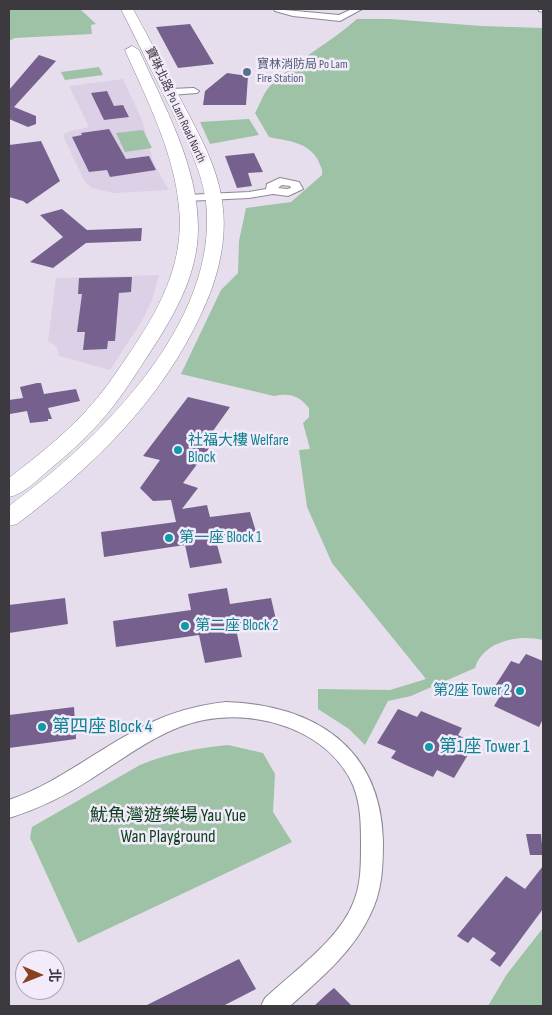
<!DOCTYPE html>
<html>
<head>
<meta charset="utf-8">
<style>
	body { margin:0 }
	#map { position:relative; width:552px; height:1015px; overflow:hidden; background:#e6deed; font-family:"Sofia Sans Condensed","Noto Sans TC",sans-serif }
	canvas { display:block }
	.frame { position:absolute; inset:0; border:10px solid #3c393f; pointer-events:none }
	.north { position:absolute; left:15px; top:950px; width:50px; height:50px; box-sizing:border-box; background:#f3ebfa; border:1px solid #aaa4af; border-radius:50%; rotate:91deg; font-size:14px; font-weight:700; line-height:20px; text-align:center; color:#3c393f }
	.north::after { content:''; display:block; margin:auto; width:18px; height:22px; background:#894120; clip-path:polygon(50% 0,100% 100%,50% 72%,0 100%) }
</style>
</head>
<body>
<div id="map">
<canvas width="552" height="1015"></canvas>
<div class="frame"></div>
<div class="north">北</div>
</div>
<script>
const g = document.querySelector('canvas').getContext('2d');
g.lineJoin = 'round';
function paint(path, color) {
  g.fillStyle = color;
  g.fill(path, 'evenodd');
}
function trace(path, color, width, dash) {
  g.strokeStyle = color;
  g.lineWidth = width;
  g.lineCap = dash ? 'butt' : 'round';
  g.setLineDash(dash || []);
  g.stroke(path);
}
function drawText(font, color, halo, rows, align = 'center') {
  g.font = font + ' "Sofia Sans Condensed","Noto Sans TC",sans-serif';
  g.lineWidth = 5;
  g.setLineDash([]);
  g.textBaseline = 'middle';
  g.strokeStyle = halo;
  g.fillStyle = color;
  for (const [text, x, y, turn = 0] of rows) {
    g.save();
    g.translate(x, y);
    g.rotate((+turn || 0) * Math.PI / 180);
    g.textAlign = isNaN(turn) ? turn : align;
    if (halo) g.strokeText(text, 0, 0);
    g.fillText(text, 0, 0);
    g.restore();
  }
}
paint(new Path2D(`
	M123,79L142,120L154,164L169,190L114,193L92,188L85,182L64,138V134L71,131L89,127L69,86Z
	M159,275L152,300L142,321L110,370L59,356L57,347L48,341L56,278Z`), '#dbd0e5');
paint(new Path2D(`
	M9,9H80L96,24L91,25L92,34L15,38L9,41Z
	M357,19H390L481,26L543,28V640C519,634 483,641 475,668L411,696L388,701L365,745L349,729L318,709V689L390,690L426,679L332,563L307,507L299,450L310,449L303,423L309,417V408C298,395 290,393 274,396L181,374L221,290L238,273L239,241L246,208L291,202L322,175C323,169 320,166 318,160C308,142 288,141 269,137L255,113C260,104 264,92 270,86C296,60 330,43 357,19Z
	M99,67L103,75L65,80L61,72Z
	M249,119L259,135L210,144L200,122Z
	M143,130L152,148L125,152L116,133Z
	M228,745L263,753L275,774L273,812L292,842L78,943L30,838L32,827L140,765C169,753 197,748 228,745Z
	M543,928V1006H488L507,974Z`), '#9ec2a5');
paint(new Path2D(`
	M190,24L214,64L178,68L156,27Z
	M39,55L56,61L14,107L36,116V124L28,127L9,119V90Z
	M227,73L248,76L246,105H203L205,91Z
	M107,91L114,106L123,105L129,117L104,120L91,93Z
	M109,129L126,159L149,156L156,170L110,177L107,170L89,172L72,137L82,135L81,133Z
	M41,141L60,181L27,204L23,201L9,197V145Z
	M254,153L263,172L248,173L252,186L237,188L225,156Z
	M62,209L87,230L142,228L141,241L86,243L53,268L30,262L63,237L40,215Z
	M132,277L131,292L119,293L115,341H108L107,349L83,350L85,332H77L82,294H78L79,278Z
	M37,383H41L44,394L76,389L80,401L48,408L52,419H48V421L30,423L27,411L10,414L9,400L23,398L20,387Z
	M188,397L230,407L213,431V443L183,483L198,488L182,509L207,505L210,517L250,512L257,535L216,541L222,563L190,568L185,545L104,557L101,532L176,522L171,500L153,501L140,488L160,460L143,456Z
	M227,588L230,604L271,598L277,624L236,629L242,657L205,663L199,635L116,647L113,621L191,610L188,594Z
	M65,598L68,624L9,633V605Z
	M526,654L543,661V719L539,727L494,706L502,693L493,689L504,672L511,661L519,664Z
	M74,707L76,739L9,748V715Z
	M398,709L417,717L421,711L462,728L458,735L475,743L454,778L437,770L433,777L408,766L391,758L396,751L377,743Z
	M526,834H541L543,855H530Z
	M543,866V909L500,967L490,960L496,953L473,937L468,943L457,936L506,876L525,889Z
	M239,959L256,989L223,1006H145Z
	M334,988L352,1006H314L328,993Z`), '#76618e');
const minor = new Path2D(`
	M274,9L339,15L352,9H362L340,21L293,16L275,11Z
	M538,9H543V12L539,11Z
	M194,88L199,91L197,93L170,95L165,92L170,89Z
	M280,178L299,182L303,189L288,196L273,194L249,198L186,201L180,198L186,195L249,192L266,189L267,184ZM282,185L290,186L291,188L287,189L278,188Z
	M226,702C314,705 381,747 383,841C383,867 382,892 370,915C352,953 320,979 290,1006H261L265,998C294,971 340,939 354,901C361,884 361,864 361,845C361,826 361,804 353,785C329,731 259,709 204,720C162,728 126,757 91,779C65,796 38,809 9,818V800C59,783 99,748 146,725C172,712 198,705 226,702Z`);
const secondary = new Path2D(`
	M121,9H133C149,38 164,67 179,96C196,129 217,164 222,201C228,239 218,278 202,312C162,400 94,466 17,524L9,526V506C97,442 220,323 206,202C201,165 181,130 165,97C150,68 136,38 121,9Z
	M132,46L139,50C164,106 198,165 198,228C198,279 170,322 143,363C130,383 117,403 101,421C85,439 67,455 49,470C37,480 24,494 9,497V478C36,457 63,436 86,411C101,395 114,376 127,357C158,312 185,264 179,207C174,152 147,100 125,50Z`);
trace(minor, '#8e8794', 2);
trace(secondary, '#8e8794', 1);
paint(minor, '#fff');
paint(secondary, '#fff');
for (const [x, y, r, color] of [
	[247,72,5,"#5c6f8a"],
	[178,450,5,"#0f9aa8"],
	[169,538,5,"#0f9aa8"],
	[185,626,5,"#0f9aa8"],
	[520,691,5,"#0f9aa8"],
	[42,727,5,"#0f9aa8"],
	[429,747,5,"#0f9aa8"]
]) {
  const dot = new Path2D();
  dot.arc(x, y, r, 0, 2 * Math.PI);
  g.fillStyle = color;
  g.fill(dot);
  trace(dot, '#f3ebfa', 2);
}
drawText('12px', '#4e5e75', '#f3ebfa', [
	["寶林消防局 Po Lam",257,65],
	["Fire Station",257,79]
], 'left');
drawText('12px', '#3c393f', '#f3ebfa', [
	["寶琳北路 Po Lam Road North",175,105,65]
]);
drawText('15px', '#0d838f', '#f3ebfa', [
	["社福大樓 Welfare",188,441],
	["Block",188,458],
	["第一座 Block 1",179,538],
	["第二座 Block 2",195,626],
	["第2座 Tower 2",510,691,"right"]
], 'left');
drawText('18px', '#0d838f', '#f3ebfa', [
	["第四座 Block 4",52,727],
	["第1座 Tower 1",439,747]
], 'left');
drawText('18px', '#0d4320', '#f3ebfa', [
	["魷魚灣遊樂場 Yau Yue",168,816],
	["Wan Playground",168,837]
]);
</script>
</body>
</html>
